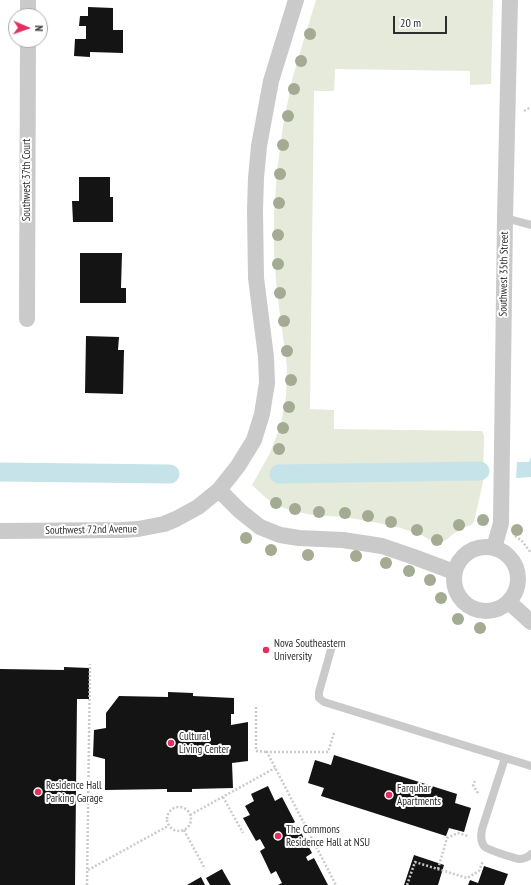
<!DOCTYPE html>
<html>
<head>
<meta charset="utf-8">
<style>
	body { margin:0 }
	#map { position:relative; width:531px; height:885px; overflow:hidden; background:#fff; font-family:"PT Sans Narrow",sans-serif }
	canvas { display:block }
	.north { position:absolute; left:8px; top:8px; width:40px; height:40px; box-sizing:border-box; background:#fff; border:1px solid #ababab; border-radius:50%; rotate:92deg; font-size:11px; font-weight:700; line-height:16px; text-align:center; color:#2d2d2d }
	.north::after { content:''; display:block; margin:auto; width:14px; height:18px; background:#e23060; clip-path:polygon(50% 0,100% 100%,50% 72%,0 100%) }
	.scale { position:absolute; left:393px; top:16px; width:54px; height:18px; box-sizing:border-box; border:2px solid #2d2d2d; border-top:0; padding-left:5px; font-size:12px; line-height:14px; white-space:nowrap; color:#2d2d2d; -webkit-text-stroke:3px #fff; paint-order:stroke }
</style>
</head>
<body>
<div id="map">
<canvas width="531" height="885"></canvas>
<div class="north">N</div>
<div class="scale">20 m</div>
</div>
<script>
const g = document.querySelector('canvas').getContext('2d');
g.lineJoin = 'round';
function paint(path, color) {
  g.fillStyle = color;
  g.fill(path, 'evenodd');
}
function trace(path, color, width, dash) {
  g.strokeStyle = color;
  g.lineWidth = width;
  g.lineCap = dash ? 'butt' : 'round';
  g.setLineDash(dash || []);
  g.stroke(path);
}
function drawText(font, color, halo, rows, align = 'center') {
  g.font = font + ' "PT Sans Narrow",sans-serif';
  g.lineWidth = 4;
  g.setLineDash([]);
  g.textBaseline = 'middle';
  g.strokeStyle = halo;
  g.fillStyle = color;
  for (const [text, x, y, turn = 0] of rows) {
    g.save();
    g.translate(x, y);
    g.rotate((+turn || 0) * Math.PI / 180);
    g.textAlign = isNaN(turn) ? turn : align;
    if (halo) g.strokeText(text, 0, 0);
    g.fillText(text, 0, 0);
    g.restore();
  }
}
paint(new Path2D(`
	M316,0H493L491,84L470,85V71L335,69L334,91H314L310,409L334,410V429L482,431L484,435L483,482L474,522L471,525L461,529L452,535L446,540L439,543L434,542L421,535L401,528L378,523L345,517L312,515L293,511L276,505L265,497L252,485L270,453L281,424L286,396L287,367L277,292L274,254V214L277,171L283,126L292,80L301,49Z`), '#e6eada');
paint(new Path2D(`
	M531,457V477L516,478L517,462H529Z`), '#c6e3ea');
trace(new Path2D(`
	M0,472L170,474
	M279,474L480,471`), '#c6e3ea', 19);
paint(new Path2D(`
	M88,7L113,8V30H123V53L90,52V57L74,56L75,39H86V26H79L80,16H88Z
	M79,177H110V197H113V222H73L72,201H79Z
	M80,253H122L121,288H126V303H80Z
	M86,336L119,337L118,350H124L123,394L85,393Z
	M64,667L89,668V699H77L75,885H0V669L64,670Z
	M168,692L193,693V696L234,698V714H231V725L248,722V761L232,763L233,788L192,789V792H167V789L105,790V759L93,756L94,730L106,728V713L119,696L168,697Z
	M334,755L457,794L455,803L471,808L464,832L449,828L446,836L321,796L324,788L308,783L315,760L331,765Z
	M268,786L275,801L282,797L295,822L290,825L293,832L299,829L312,853L306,857L308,861L314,858L328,885H278L282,883L276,871L271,874L260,851L265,848L260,839L256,841L243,818L250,815L245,806L254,801L251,794Z
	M414,855L444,865L438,885H404Z
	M484,866L508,874L504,885H468L470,880L478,883Z
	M222,869L231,885H210L206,878Z
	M201,877L205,885H187Z`), '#141414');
trace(new Path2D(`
	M524,111L531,107
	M515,536L522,541L531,553
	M256,707V751L267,752
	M334,733L328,752H267L336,885
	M475,781L473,785L479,795
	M223,797L243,833
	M167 819a12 12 0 1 1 24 0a12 12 0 1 1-24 0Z
	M190,815L275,768
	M184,830L205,869
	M438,869L447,838L458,833L468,836V837
	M88,870L168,826
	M87,885L90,664
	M407,885L415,862L467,878L479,871L483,861`), '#cacaca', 2.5, [2, 2]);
trace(new Path2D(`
	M505,218L531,225
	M332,646L319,692V698L324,702L531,766
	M505,758L482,829C481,835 480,842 485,847C488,850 514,858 519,859C523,859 528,857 531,854`), '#cacaca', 8);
trace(new Path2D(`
	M28,16V0
	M27,319L28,40
	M219,490L240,511L260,527L280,535L299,538L343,540L382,546L414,557L454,572
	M0,531L122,530L138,529L164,524L176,519L198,507L219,490L238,466L254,440L262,414L267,383L266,357L256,278L255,210L256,178L259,146L271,81L296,0
	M454 579a32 32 0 1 1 64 0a32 32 0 1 1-64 0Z
	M494,548L501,523L505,218L510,0
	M509,602L531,622`), '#cacaca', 16);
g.fillStyle = '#a3ab93';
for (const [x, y] of [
	[310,34],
	[301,61],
	[294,89],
	[288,116],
	[283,145],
	[280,174],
	[279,203],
	[278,235],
	[278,264],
	[280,293],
	[284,321],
	[287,351],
	[291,380],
	[289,407],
	[283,428],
	[279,449],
	[276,503],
	[295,509],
	[319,512],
	[345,513],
	[368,516],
	[483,520],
	[391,522],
	[459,525],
	[417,530],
	[517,530],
	[246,538],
	[437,540],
	[271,550],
	[308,555],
	[356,556],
	[386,563],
	[409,571],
	[430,580],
	[441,598],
	[458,619],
	[480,628]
]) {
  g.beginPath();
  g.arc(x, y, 6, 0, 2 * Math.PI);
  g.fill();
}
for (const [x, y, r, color] of [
	[266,650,4,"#e23060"],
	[171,743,4,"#e23060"],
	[38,792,4,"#e23060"],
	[389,795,4,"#e23060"],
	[278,836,4,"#e23060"]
]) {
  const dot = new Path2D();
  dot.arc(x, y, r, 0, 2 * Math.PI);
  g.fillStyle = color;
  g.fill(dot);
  trace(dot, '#fff', 1.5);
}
drawText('11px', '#2d2d2d', '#fff', [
	["Southwest 37th Court",27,180,-90],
	["Southwest 35th Street",504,274,-89],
	["Southwest 72nd Avenue",91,530,-1]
]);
drawText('11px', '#2d2d2d', '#fff', [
	["Nova Southeastern",274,644],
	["University",274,657],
	["Cultural",179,737],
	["Living Center",179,750],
	["Residence Hall",46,786],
	["Parking Garage",46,799],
	["Farquhar",397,789],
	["Apartments",397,802],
	["The Commons",286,830],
	["Residence Hall at NSU",286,843]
], 'left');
</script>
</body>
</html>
